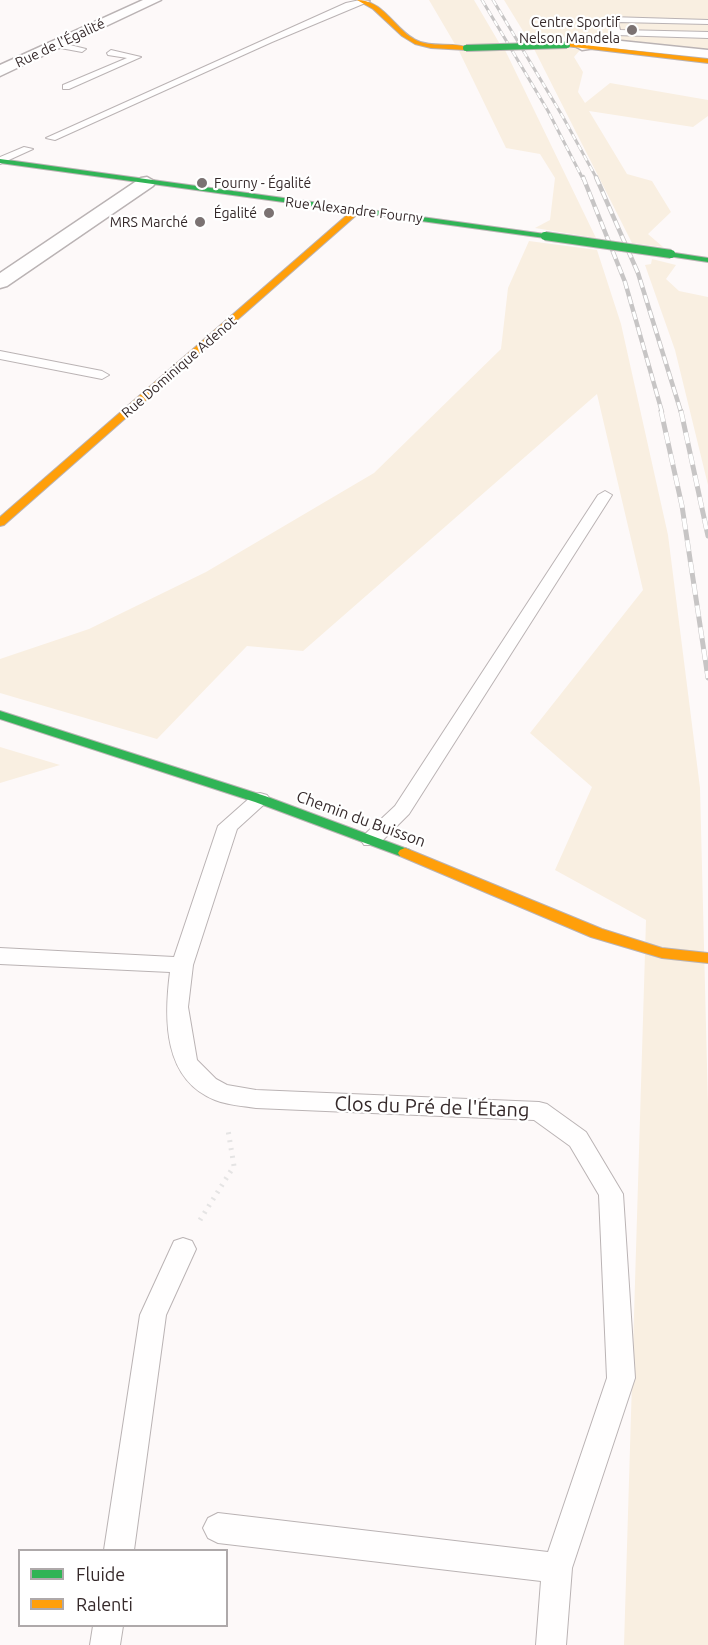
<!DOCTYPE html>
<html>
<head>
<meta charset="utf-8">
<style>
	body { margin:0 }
	#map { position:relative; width:708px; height:1645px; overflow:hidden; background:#fdf9f9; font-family:Ubuntu,sans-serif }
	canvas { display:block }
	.legend { position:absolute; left:18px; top:1549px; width:210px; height:78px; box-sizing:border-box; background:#fff; border:2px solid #aea9aa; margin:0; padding:8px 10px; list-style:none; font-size:18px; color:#35292a }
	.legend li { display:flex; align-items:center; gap:12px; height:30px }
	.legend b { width:30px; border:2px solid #aea9aa }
</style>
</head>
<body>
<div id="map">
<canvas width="708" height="1645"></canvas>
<ul class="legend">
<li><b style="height:8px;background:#30b455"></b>Fluide</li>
<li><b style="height:8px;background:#ff9f0a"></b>Ralenti</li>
</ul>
</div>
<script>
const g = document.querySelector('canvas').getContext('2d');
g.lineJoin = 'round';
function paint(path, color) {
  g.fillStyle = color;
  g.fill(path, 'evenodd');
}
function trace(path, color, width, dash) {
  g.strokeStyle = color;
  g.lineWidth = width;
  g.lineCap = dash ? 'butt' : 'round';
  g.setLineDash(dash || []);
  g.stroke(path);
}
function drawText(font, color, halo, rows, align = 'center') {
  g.font = font + ' Ubuntu,sans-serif';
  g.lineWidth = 4.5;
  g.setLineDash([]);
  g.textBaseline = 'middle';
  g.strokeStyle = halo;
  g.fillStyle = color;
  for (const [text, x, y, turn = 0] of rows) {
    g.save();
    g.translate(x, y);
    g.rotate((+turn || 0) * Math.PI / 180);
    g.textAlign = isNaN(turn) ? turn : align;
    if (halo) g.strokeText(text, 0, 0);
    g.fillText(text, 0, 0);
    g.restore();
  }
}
paint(new Path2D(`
	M429,0H474L501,46H456Z
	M504,0H708V50L567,37L531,44Z
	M571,48L580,50L574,57L583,72L578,92L585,103L610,83L708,100V116L693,127L589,111L627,174L652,181L671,212L648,234L663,247L632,243L534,49Z
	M505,50L596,238L535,228L550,220L555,178L540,154L506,148L459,51Z
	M529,241L597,250L621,324L668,535L700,788L708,1105V1645H624L646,920L555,870L592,787L530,733L643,590L597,394L303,651L247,646L157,739L0,693V659L89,629L206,572L374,473L501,349L508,288Z
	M652,259L676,265L666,279L679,291L708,297V485L675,350L645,265L651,264Z
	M0,747L60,765L0,783Z`), '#f9efe1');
const lane = new Path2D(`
	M360,0L370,1L272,42L55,140L46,138L346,3Z
	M610,17L708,20V24L618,22L620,30L708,32V38L616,35L612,32Z
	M58,42L86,49L82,52L55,47Z
	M111,50L141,57L69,89H63V85L127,58L108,55L107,53Z
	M24,147L33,149L0,164V157Z
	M0,351L102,371L109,375L102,379L0,359Z
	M605,491L612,495L409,814L378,845H364L361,840L364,835L395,806L598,495Z
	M260,793L267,795L270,799L237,829L193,965L188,1007L197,1060L216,1079L227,1085L256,1090L539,1102L547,1104L586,1132L623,1194L635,1378L572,1568L566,1645H536L541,1581L218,1543L208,1538L203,1528L208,1518L218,1513L548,1552L607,1378L599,1195L570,1146L534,1120L256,1108C243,1106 228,1105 215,1100C163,1079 164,1019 170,972L0,964V948L174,957L218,826L253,795Z
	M183,1238L192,1241L196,1249L166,1315L134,1550H104L140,1315L174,1241Z
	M93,1626H123L120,1645H90Z`);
const street = new Path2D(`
	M143,0H161L0,76V65Z
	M602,39L708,50V58L602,47L582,50L575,46L577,43Z
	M147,177L156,182L153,186L7,286L0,288V273L141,178Z`);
const fast = new Path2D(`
	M0,159L545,234L549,236L545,238L0,163Z
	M668,252L708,258V262L668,256Z
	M0,711L265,796L410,850L412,853L410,856H400L255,802L0,719Z`);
const slow = new Path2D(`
	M357,0C383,0 394,28 414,39C431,49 453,41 469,48L466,50L431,48L415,44L402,36L373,9Z
	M567,43L708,59V63L565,46Z
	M354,209L361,211L4,525L0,526V517Z
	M405,848L602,929L662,948L708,953V963L662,958L591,937L400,856L398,853L400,850Z`);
trace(lane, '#bab3b4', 2);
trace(street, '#bab3b4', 3);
trace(fast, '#bab3b4', 2);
trace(slow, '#bab3b4', 2);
trace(new Path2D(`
	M200,1220L234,1166L228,1130`), '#e5e4e4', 5, [2, 6]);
paint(lane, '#fffefe');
paint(street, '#fffefe');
paint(fast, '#30b455');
paint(slow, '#ff9f0a');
const railFar2 = new Path2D(`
	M482,0L548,111L583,179
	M493,0L563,117L597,179`);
const railFar1 = new Path2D(`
	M583,177L625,282L662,412
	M596,177L638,273L681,412`);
const rail = new Path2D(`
	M661,411L682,506L708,678
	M681,411L708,536`);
trace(railFar2, '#c7c5c5', 3);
trace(railFar1, '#c7c5c5', 4.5);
trace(rail, '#c7c5c5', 5);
trace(railFar2, '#fff', 2, [6]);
trace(railFar1, '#fff', 3, [8]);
trace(rail, '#fff', 4, [11]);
const fastBridgeFar1 = new Path2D(`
	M466,48L567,45`);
const fastBridge = new Path2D(`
	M545,236L671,254`);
trace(fastBridgeFar1, '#bab3b4', 8, []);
trace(fastBridge, '#bab3b4', 10, []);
trace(fastBridgeFar1, '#30b455', 6);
trace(fastBridge, '#30b455', 8);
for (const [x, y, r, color] of [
	[632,30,6,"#7b7272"],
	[202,183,6,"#7b7272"],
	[269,213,6,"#7b7272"],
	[200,222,6,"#7b7272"]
]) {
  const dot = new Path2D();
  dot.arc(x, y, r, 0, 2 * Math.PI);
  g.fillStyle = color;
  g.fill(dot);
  trace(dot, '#fff', 2);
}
drawText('14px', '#35292a', '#fff', [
	["Centre Sportif",620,22],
	["Nelson Mandela",620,38],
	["Fourny - Égalité",214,183,"left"],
	["Égalité",257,213],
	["MRS Marché",188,222]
], 'right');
drawText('14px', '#35292a', '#fff', [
	["Rue de l'Égalité",60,43,-25],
	["Rue Alexandre Fourny",354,210,7],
	["Rue Dominique Adenot",179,367,-41]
]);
drawText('16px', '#35292a', '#fff', [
	["Chemin du Buisson",361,819,20]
]);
drawText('20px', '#35292a', '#fff', [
	["Clos du Pré de l'Étang",432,1107,2]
]);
</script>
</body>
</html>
